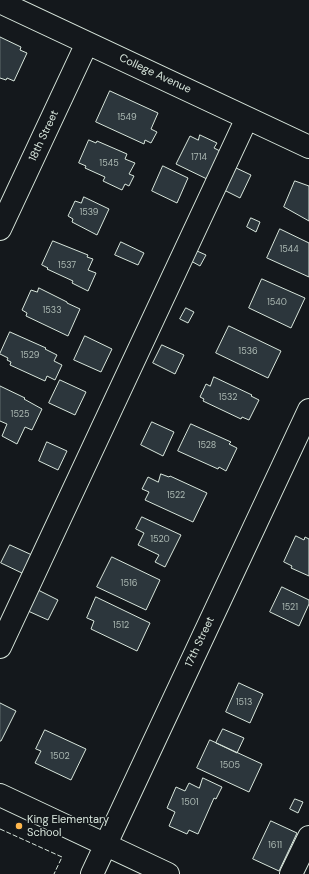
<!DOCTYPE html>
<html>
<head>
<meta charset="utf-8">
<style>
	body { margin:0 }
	canvas { display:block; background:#14181c }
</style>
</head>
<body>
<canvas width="309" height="874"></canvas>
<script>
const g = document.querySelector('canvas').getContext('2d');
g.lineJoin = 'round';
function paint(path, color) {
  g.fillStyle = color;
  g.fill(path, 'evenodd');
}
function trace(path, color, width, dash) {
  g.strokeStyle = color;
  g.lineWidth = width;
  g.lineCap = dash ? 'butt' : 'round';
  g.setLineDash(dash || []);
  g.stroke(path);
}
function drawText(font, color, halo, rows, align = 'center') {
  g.font = font + ' "DM Sans",sans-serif';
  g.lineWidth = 3;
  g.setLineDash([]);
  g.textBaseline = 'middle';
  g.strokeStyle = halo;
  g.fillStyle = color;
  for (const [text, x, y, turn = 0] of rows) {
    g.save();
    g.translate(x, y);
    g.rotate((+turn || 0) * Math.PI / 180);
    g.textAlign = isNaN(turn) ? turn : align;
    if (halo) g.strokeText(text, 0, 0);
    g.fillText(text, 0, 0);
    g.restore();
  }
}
const building = new Path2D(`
	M0,37L21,47L20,50L27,53L14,81L7,78L6,80L0,78Z
	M110,91L158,113L151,129L157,132L151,143L145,140L144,144L96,122Z
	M200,135L217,143L214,148L222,152L209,180L176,164L190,136L198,140Z
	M89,140L96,143L97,141L127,154L125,159L135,163L129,174L134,176L129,186L125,184L122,190L103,181L105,177L85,168L86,166L79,163Z
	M163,166L188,178L177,203L152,191Z
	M234,167L251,175L240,198L224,190Z
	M295,181L309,186V221L284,207Z
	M84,197L109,209L97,235L72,222L73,219L68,216L75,201L81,203Z
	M251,218L260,222L256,232L247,227Z
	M280,229L309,243V277L267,258Z
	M53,241L88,255L87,257L93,259L88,270L96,273L88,291L72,283L73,281L47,269L48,268L42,265Z
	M121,242L144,253L138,265L115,255Z
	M197,251L206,255L200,266L191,261Z
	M262,279L305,298L291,328L249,308Z
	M39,288L67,302V303L80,309L68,336L26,316L27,313L22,310L31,290L37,292Z
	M186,308L194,312L188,323L180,319Z
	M229,326L281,351L268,378L216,353Z
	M10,332L46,348L45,349L57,355L54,361L62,365L55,380L47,376L45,381L10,365L11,362L7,360L8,358L0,354Z
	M85,336L112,349L101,372L74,360Z
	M162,345L184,355L175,374L153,363Z
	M214,377L252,395L251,396L259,400L249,420L242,417L241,419L203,401L204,399L200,397L206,384L210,386Z
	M60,380L86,392L75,415L49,403Z
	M0,386L25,398L24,399L42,409L32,430L25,427L17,444L2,436L7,424L0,421Z
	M152,422L174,432L163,456L141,445Z
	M191,424L231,442L229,444L237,448L226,471L219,467L218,469L178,451Z
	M47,442L67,451L58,470L39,461Z
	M161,474L169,477L170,476L207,493L193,522L145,500L149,492L142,489L148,477L158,482Z
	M142,517L181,535L165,567L155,562L159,555L138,545L144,533L136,529Z
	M296,536L304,540L305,537L309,539V576L291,568L292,566L284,562Z
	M10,545L32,555L24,574L1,563Z
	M112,557L160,580L146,610L97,587Z
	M282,587L309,600V604L299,626L270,612Z
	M38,590L58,600L48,620L28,611Z
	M96,597L150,623L137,651L91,629L94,621L87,618Z
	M239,683L263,694L250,723L226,712Z
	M0,703L16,711L1,741H0Z
	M223,729L244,738L237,753L216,743Z
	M45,730L86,749L71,780L35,763L41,751L36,749Z
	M210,740L262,764L249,792L197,768Z
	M203,778L222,787L216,799L214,798L198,834L189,830L187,834L169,826L175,812L167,808L176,787L185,791L189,783L199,788Z
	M295,799L303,802L298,813L290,809Z
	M271,821L297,833L279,871L253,859Z`);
paint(building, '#2c363c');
trace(building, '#d8e6dc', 1);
const minor = new Path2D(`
	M0,2L309,147
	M0,229L87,43
	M0,647L247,118
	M0,795L168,874
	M92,874L309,410
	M291,874L309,837`);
trace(minor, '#d8e6dc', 24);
trace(minor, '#14181c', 22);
trace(new Path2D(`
	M0,829L62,857L54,874`), '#d8e6dc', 1, [5, 2]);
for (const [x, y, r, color] of [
	[19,826,4,"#ffb74d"]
]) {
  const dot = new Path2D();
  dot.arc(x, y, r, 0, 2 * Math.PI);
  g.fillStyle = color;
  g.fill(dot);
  trace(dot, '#14181c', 1.5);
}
drawText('9px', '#adbab4', null, [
	["1549",127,118],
	["1714",199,158],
	["1545",109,164],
	["1539",89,213],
	["1544",289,250],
	["1537",67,266],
	["1540",277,303],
	["1533",52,311],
	["1536",248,352],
	["1529",30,356],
	["1532",228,398],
	["1525",20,415],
	["1528",207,446],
	["1522",176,496],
	["1520",160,540],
	["1516",129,584],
	["1521",290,608],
	["1512",121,626],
	["1513",244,703],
	["1502",60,757],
	["1505",230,766],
	["1501",190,803],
	["1611",275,846]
]);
drawText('11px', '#d8e6dc', '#14181c', [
	["College Avenue",155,74,25],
	["18th Street",44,136,-65],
	["17th Street",200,642,-65]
]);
drawText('11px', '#d8e6dc', '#14181c', [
	["King Elementary",27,820],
	["School",27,833]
], 'left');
</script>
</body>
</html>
